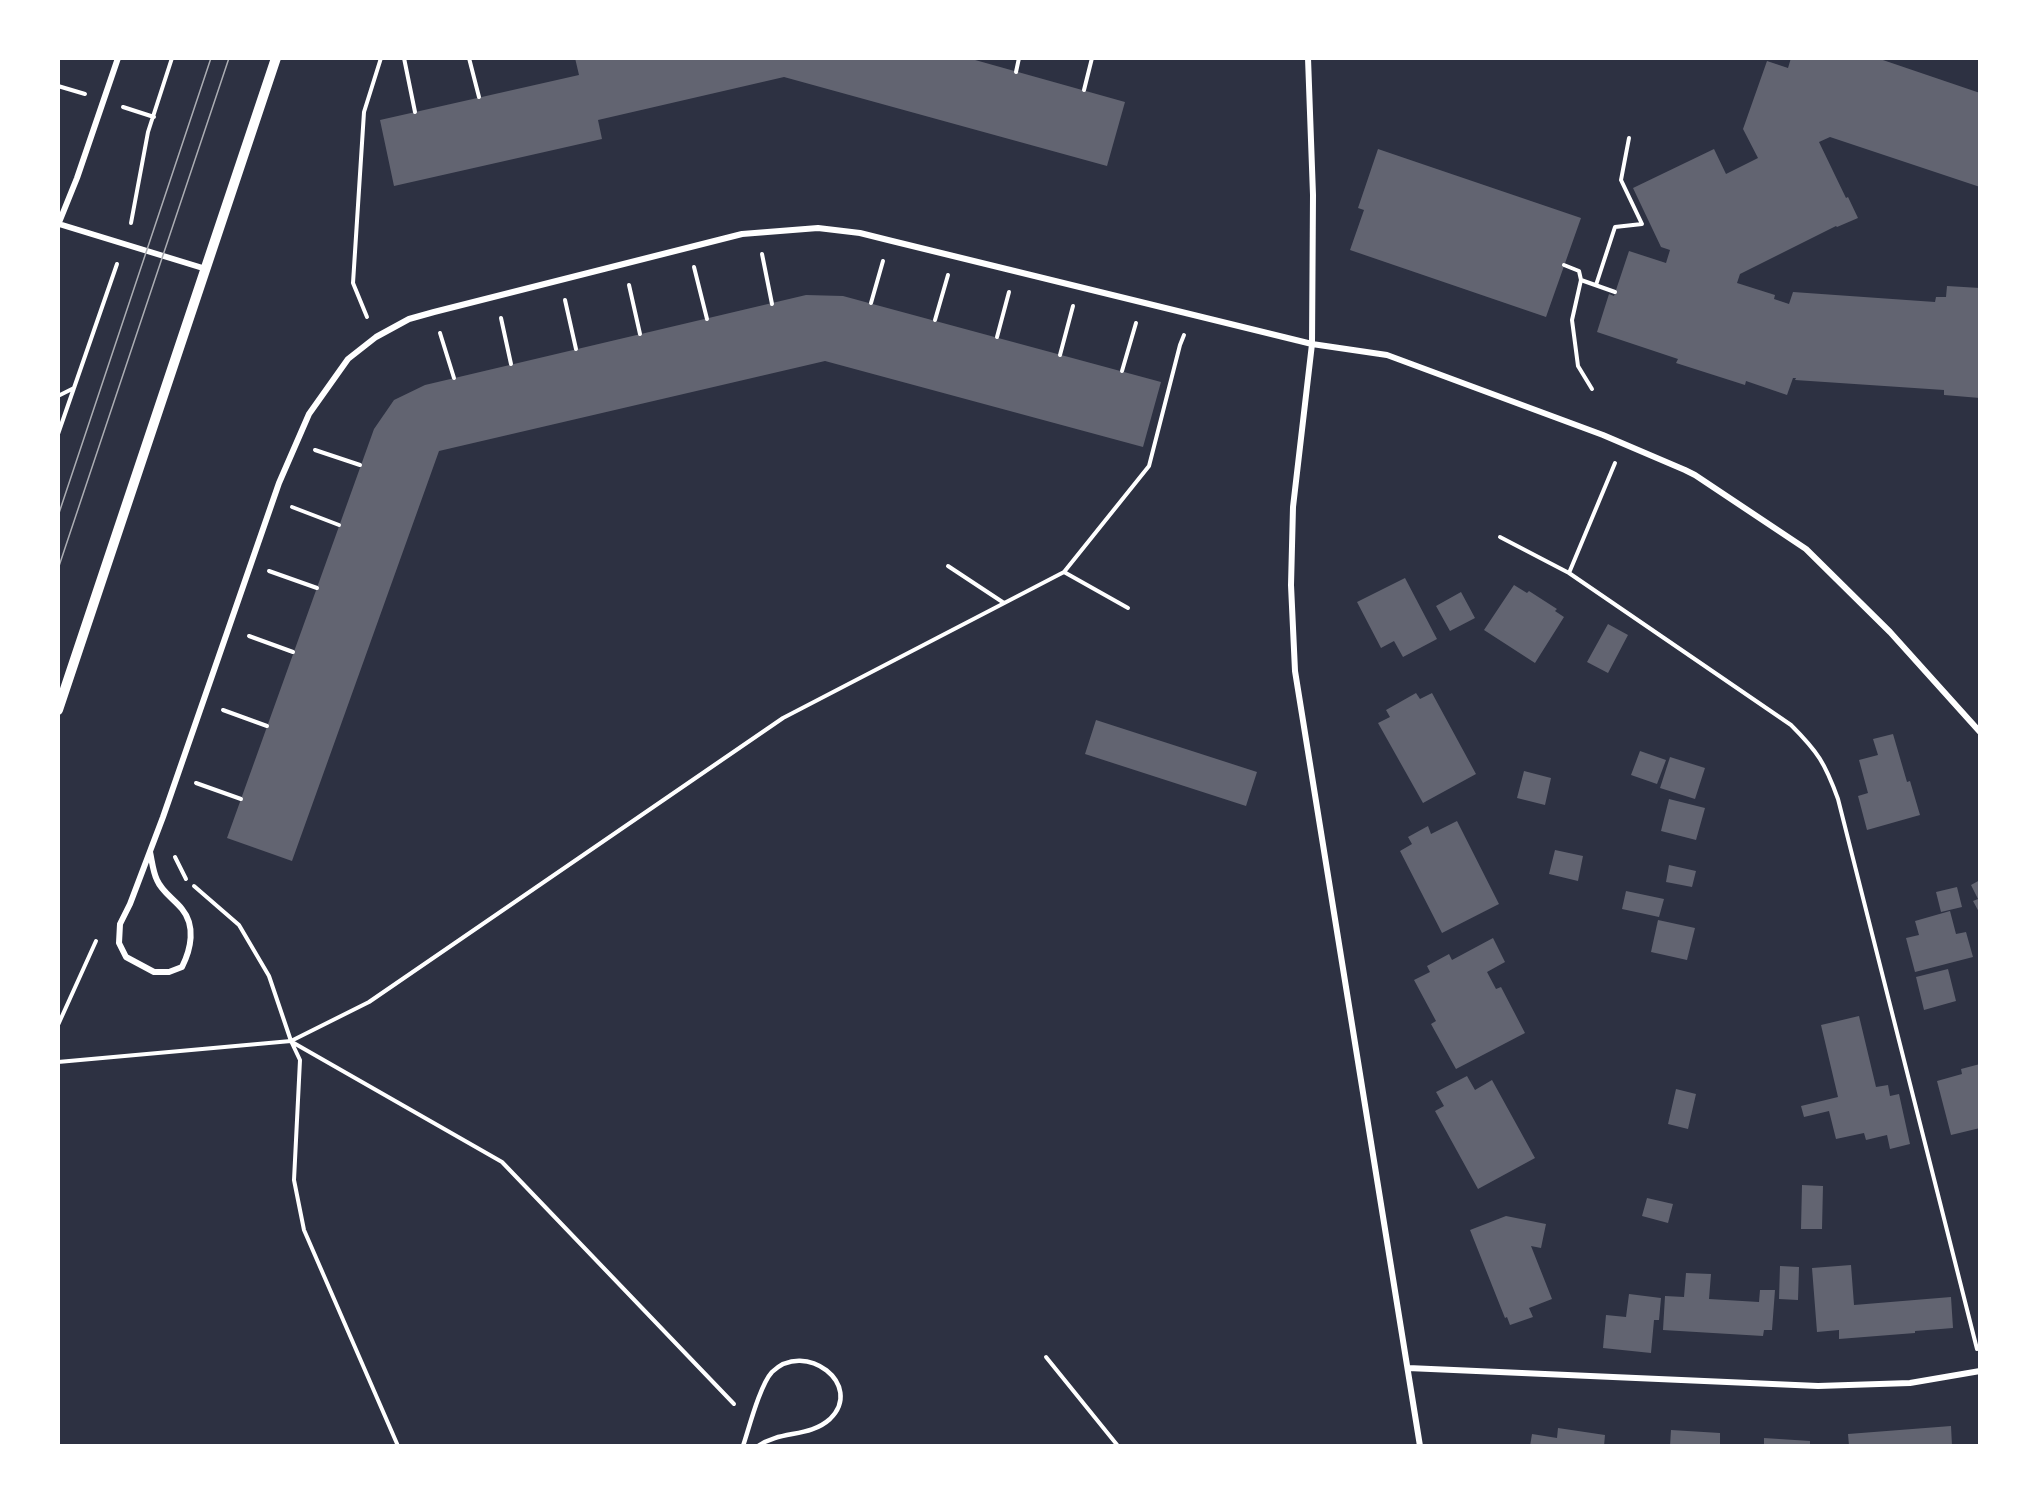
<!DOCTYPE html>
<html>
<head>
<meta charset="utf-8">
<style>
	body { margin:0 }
	#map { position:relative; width:2038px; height:1504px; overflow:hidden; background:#2d3142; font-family:"IBM Plex Sans",sans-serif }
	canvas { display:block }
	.frame { position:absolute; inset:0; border:60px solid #fff; pointer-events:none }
</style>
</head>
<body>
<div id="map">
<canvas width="2038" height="1504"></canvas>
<div class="frame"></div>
</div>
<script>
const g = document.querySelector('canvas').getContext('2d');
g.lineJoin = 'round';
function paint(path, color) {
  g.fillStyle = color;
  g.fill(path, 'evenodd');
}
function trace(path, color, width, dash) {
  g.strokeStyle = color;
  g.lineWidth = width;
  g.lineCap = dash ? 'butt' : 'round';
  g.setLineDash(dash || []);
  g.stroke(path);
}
paint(new Path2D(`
	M575,58H968L1125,102L1107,166L784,77L598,120L602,139L394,186L380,120L579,75Z
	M1791,58H1877L1980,93V187L1830,137L1819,142L1846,198L1848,197L1858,218L1837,227L1836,226L1740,274L1737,283L1775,295L1774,299L1789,304L1793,292L1935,302L1936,297H1946L1947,286L1980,288V398L1944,395V390L1795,380L1796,378H1793L1787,395L1746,381L1745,385L1676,363L1678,359L1597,332L1609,294L1614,296L1629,251L1666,263L1670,250L1661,247L1633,188L1714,149L1726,174L1758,158L1743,129L1767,61L1788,68Z
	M1378,149L1581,218L1546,317L1350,250L1364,210L1358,208Z
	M806,295L843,296L1161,382L1143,447L825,361L439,451L292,861L227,838L374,429L394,400L425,385Z
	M1405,578L1437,639L1403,657L1394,641L1381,648L1357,602Z
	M1514,585L1527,593L1529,591L1557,609L1555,611L1564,617L1535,663L1484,630Z
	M1461,592L1475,618L1450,631L1436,606Z
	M1608,624L1628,635L1608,673L1587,662Z
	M1416,693L1420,699L1432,693L1476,774L1423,803L1378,723L1390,717L1386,710Z
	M1096,720L1257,772L1246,806L1085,754Z
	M1893,734L1907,782L1910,781L1920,815L1867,830L1858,796L1868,793L1859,760L1878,755L1873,739Z
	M1640,751L1666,760L1657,784L1631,775Z
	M1670,757L1705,768L1695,799L1660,788Z
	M1524,771L1551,778L1545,805L1517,798Z
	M1669,799L1705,808L1696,840L1661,831Z
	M1457,821L1499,904L1442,933L1400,851L1412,844L1408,837L1428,826L1431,834Z
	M1555,850L1583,856L1578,881L1549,874Z
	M1669,865L1696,871L1692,887L1666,882Z
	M1980,880V914L1973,901L1978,899L1971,885Z
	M1957,887L1962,907L1941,912L1936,892Z
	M1626,891L1664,899L1659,917L1622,909Z
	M1950,911L1956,934L1966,932L1973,957L1915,972L1906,938L1919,935L1915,921Z
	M1658,920L1695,928L1687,960L1651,952Z
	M1493,938L1505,962L1487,972L1496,989L1501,987L1525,1033L1456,1069L1431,1024L1436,1021L1414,980L1430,972L1427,966L1449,954L1452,960Z
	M1948,969L1956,1001L1924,1010L1916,977Z
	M1859,1016L1876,1087L1888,1085L1890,1096L1899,1094L1910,1144L1890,1149L1887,1135L1866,1140L1864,1133L1836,1139L1829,1111L1804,1117L1801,1106L1838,1097L1821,1025Z
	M1980,1064V1128L1951,1135L1937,1081L1962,1074L1961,1069Z
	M1467,1076L1475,1090L1492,1080L1535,1158L1478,1189L1435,1111L1444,1106L1436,1092Z
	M1676,1089L1696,1094L1688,1129L1668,1124Z
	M1802,1185L1823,1186L1822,1229H1801Z
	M1647,1198L1673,1204L1668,1223L1642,1216Z
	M1506,1216L1546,1224L1541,1248L1531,1246L1552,1299L1529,1308L1533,1317L1510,1325L1507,1317L1505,1318L1470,1230Z
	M1851,1265L1854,1305L1951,1297L1953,1328L1915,1331V1333L1839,1339V1330L1817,1332L1812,1268Z
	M1780,1266L1799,1267L1798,1300L1779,1299Z
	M1686,1273L1711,1274L1709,1299L1759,1302L1760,1290H1775L1772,1330H1764L1763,1336L1663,1330L1665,1296L1684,1297Z
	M1629,1294L1661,1298L1659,1320H1654L1651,1353L1603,1348L1606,1315L1626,1317Z
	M1951,1426L1952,1446H1849L1848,1434Z
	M1558,1428L1605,1435L1604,1446H1530L1532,1434L1557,1438Z
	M1671,1430L1720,1433V1446H1670Z
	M1764,1438L1810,1441V1446H1764Z`), '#626471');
trace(new Path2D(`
	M404,58L415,112
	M469,58L479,97
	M1016,72L1019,58
	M58,86L85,94
	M1084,90L1092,58
	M123,107L154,117
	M131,223L148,132L172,58
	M762,254L772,304
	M1564,265L1579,271L1581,280
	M694,267L707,319
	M629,285L640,334
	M1596,285L1615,227L1642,224L1621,180L1629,138
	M565,300L576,349
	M871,303L883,261
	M367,317L353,283L364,112L381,58
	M501,318L511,364
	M935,320L948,275
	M440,333L454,378
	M997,337L1009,292
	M1060,355L1073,306
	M1122,371L1136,323
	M1592,389L1578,366L1572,320L1581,280L1615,292
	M58,396L74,388
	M58,434L117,264
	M315,450L360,465
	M292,507L339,525
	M1500,537L1569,573L1791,725C1818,752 1825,763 1838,799L1977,1349
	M948,566L1004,603
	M269,571L317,588
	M1064,572L1128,608
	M1569,573L1615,463
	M249,636L293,652
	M223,710L267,726
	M196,783L241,799
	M175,857L186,879
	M194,886L239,925L269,976L291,1041L300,1060L294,1180L304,1230L398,1446
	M58,1025L96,941
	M292,1042L502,1162L734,1404
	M58,1062L291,1041L369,1002L783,718L1064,572L1149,466L1180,345L1184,335
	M1046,1357L1118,1446`), '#fff', 4);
trace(new Path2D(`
	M743,1446C749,1428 760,1385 772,1372C805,1339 865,1385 830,1419C809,1438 781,1430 758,1446`), '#fff', 4.5);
trace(new Path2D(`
	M1308,58L1313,195L1312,344L1293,507L1291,585L1295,671L1420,1446
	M59,224L206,269
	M58,225L77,178L118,58
	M150,852C152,861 153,872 157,880C162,892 174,899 182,909C196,926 191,949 182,967L169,972H154L126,957L119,943L120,924L130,904L163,817L279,483L309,414L348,359L376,337L409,319L434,312L742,234L818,228L860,233L888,240L1312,344L1387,355L1603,435L1685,470L1695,475L1806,549L1890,632L1980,732
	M1408,1368L1818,1386L1910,1383L1980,1371`), '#fff', 6);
trace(new Path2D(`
	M58,710L276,58`), '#fff', 10);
trace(new Path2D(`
	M58,516L211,58
	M58,569L229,58`), '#abadb3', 1.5);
</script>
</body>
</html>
